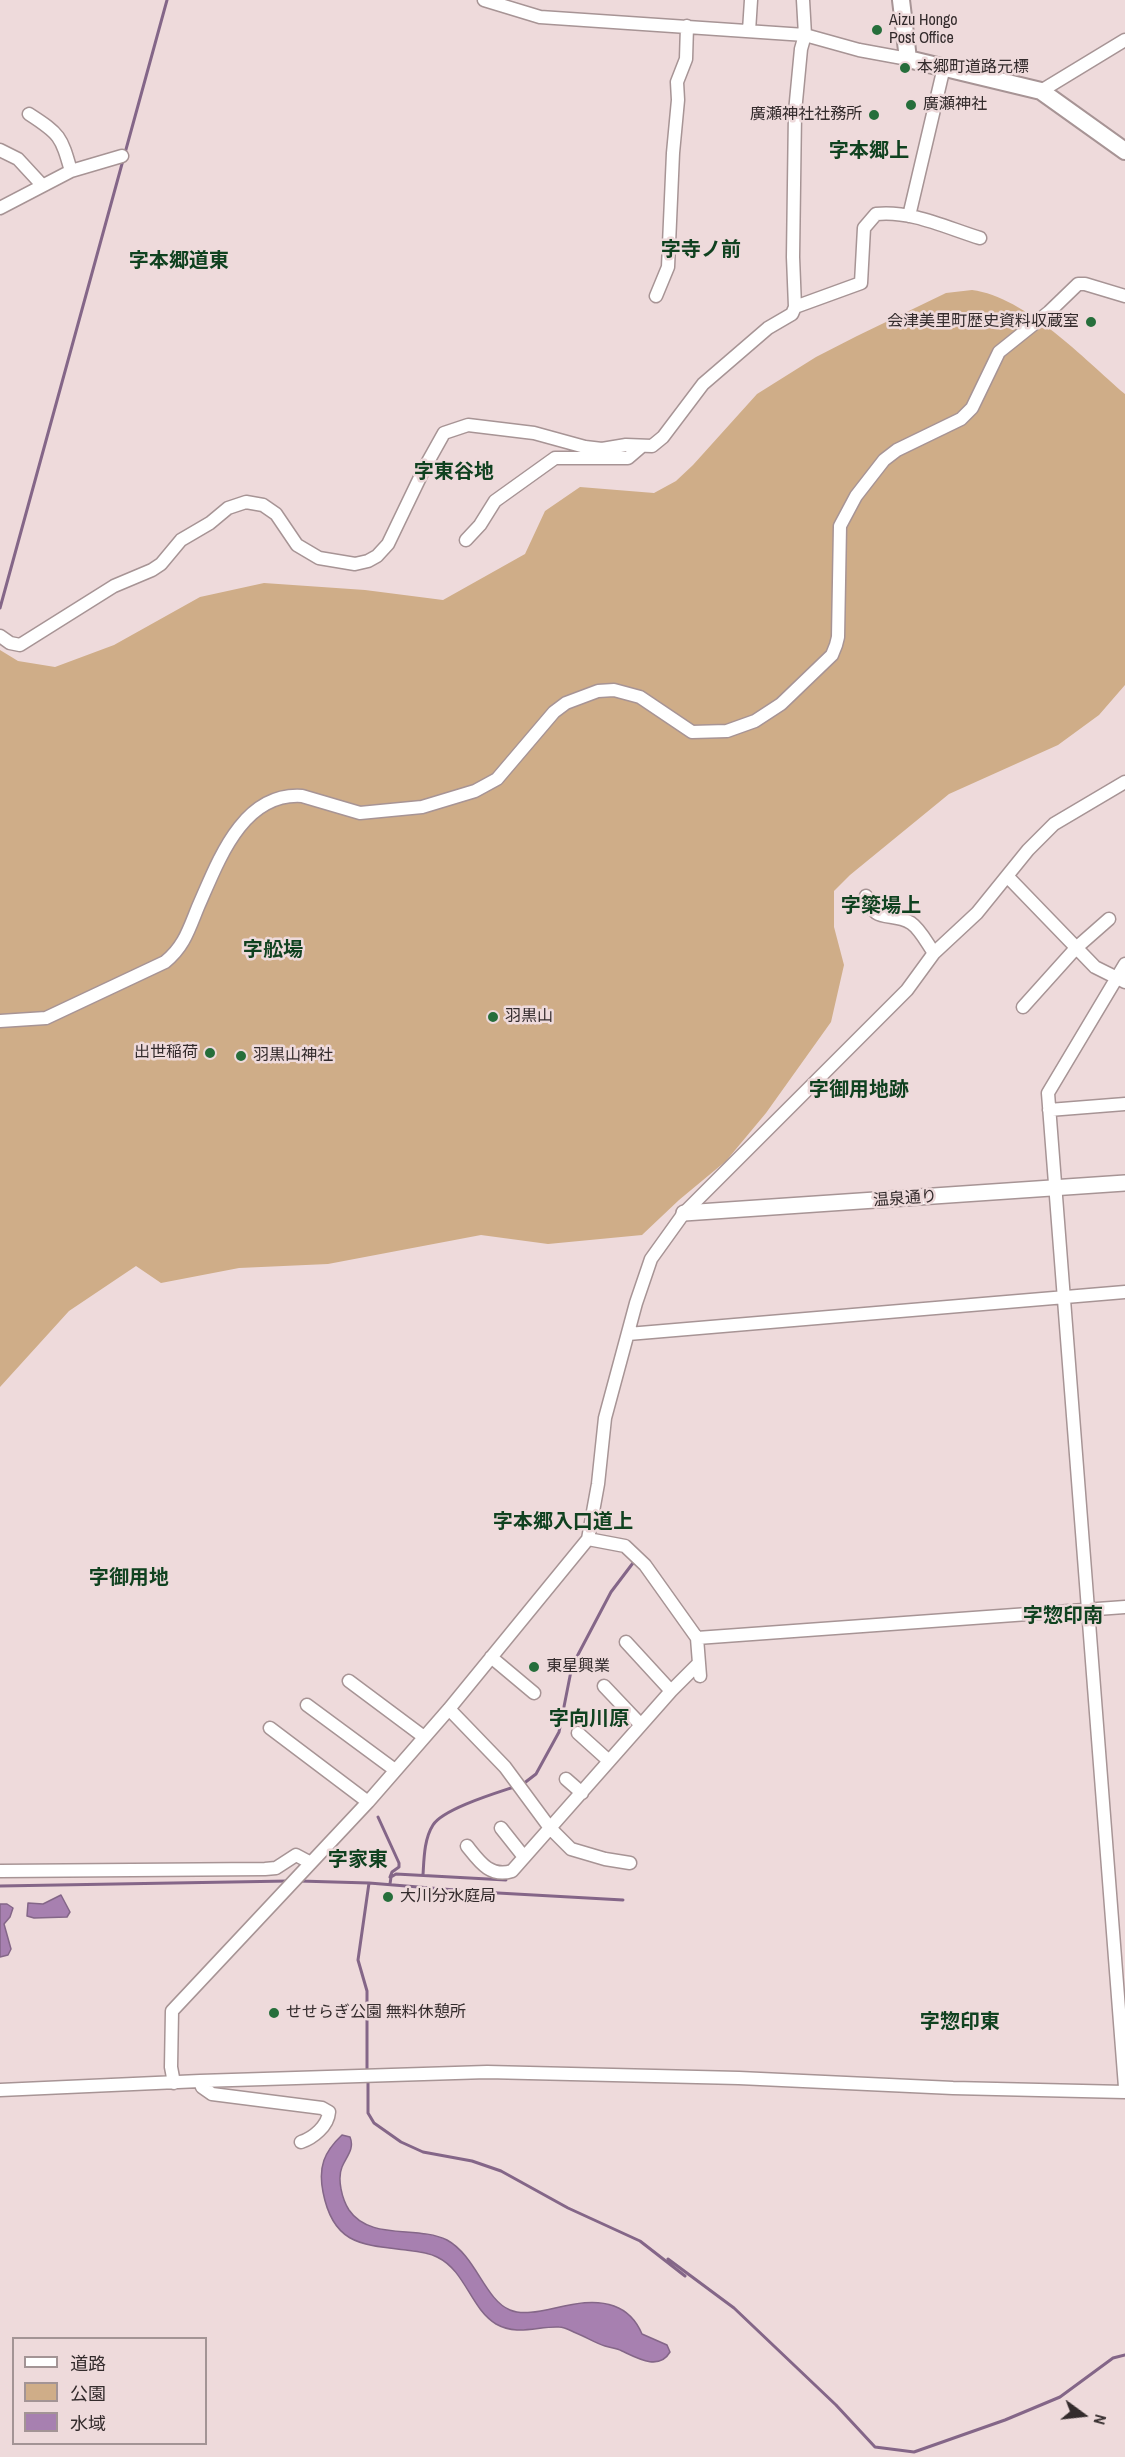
<!DOCTYPE html>
<html>
<head>
<meta charset="utf-8">
<style>
	body { margin:0 }
	#map { position:relative; width:1125px; height:2457px; overflow:hidden; background:#eedadb; font-family:"Archivo Narrow","Noto Sans JP",sans-serif }
	canvas { display:block }
	.legend { position:absolute; left:12px; top:2337px; width:195px; height:108px; box-sizing:border-box; background:#eedadb; border:2px solid #a39495; margin:0; padding:8px 10px; list-style:none; font-size:18px; color:#332b2c }
	.legend li { display:flex; align-items:center; gap:12px; height:30px }
	.legend b { width:30px; border:2px solid #a39495 }
	.north { position:absolute; left:1053px; top:2385px; width:60px; height:60px; -webkit-text-stroke:4px #eedadb; paint-order:stroke; rotate:105deg; font-size:16px; font-weight:700; line-height:24px; text-align:center; color:#332b2c }
	.north::after { content:''; display:block; margin:auto; width:21px; height:27px; background:#332b2c; clip-path:polygon(50% 0,100% 100%,50% 72%,0 100%) }
</style>
</head>
<body>
<div id="map">
<canvas width="1125" height="2457"></canvas>
<ul class="legend">
<li><b style="height:8px;background:#fff"></b>道路</li>
<li><b style="height:16px;background:#cfad88"></b>公園</li>
<li><b style="height:16px;background:#a780b0"></b>水域</li>
</ul>
<div class="north">N</div>
</div>
<script>
const g = document.querySelector('canvas').getContext('2d');
g.lineJoin = 'round';
function paint(path, color) {
  g.fillStyle = color;
  g.fill(path, 'evenodd');
}
function trace(path, color, width, dash) {
  g.strokeStyle = color;
  g.lineWidth = width;
  g.lineCap = dash ? 'butt' : 'round';
  g.setLineDash(dash || []);
  g.stroke(path);
}
function drawText(font, color, halo, rows, align = 'center') {
  g.font = font + ' "Archivo Narrow","Noto Sans JP",sans-serif';
  g.lineWidth = 5;
  g.setLineDash([]);
  g.textBaseline = 'middle';
  g.strokeStyle = halo;
  g.fillStyle = color;
  for (const [text, x, y, turn = 0] of rows) {
    g.save();
    g.translate(x, y);
    g.rotate((+turn || 0) * Math.PI / 180);
    g.textAlign = isNaN(turn) ? turn : align;
    if (halo) g.strokeText(text, 0, 0);
    g.fillText(text, 0, 0);
    g.restore();
  }
}
paint(new Path2D(`
	M972,290C1026,297 1084,359 1125,394V685L1099,715L1058,745L949,794L850,875L834,891V927L844,965L831,1022L766,1113L726,1161L679,1200L642,1235L548,1244L481,1235L328,1264L239,1268L161,1283L136,1266L69,1311L0,1387V650L18,661L55,667L114,645L200,597L264,583L365,590L443,600L525,554L545,511L580,487L654,493L676,481L693,465L757,394L816,357L857,336L946,293Z`), '#cfad88');
const water = new Path2D(`
	M61,1895L70,1912L67,1917L34,1918L27,1916L28,1903L43,1904Z
	M0,1904H7L13,1908L10,1917L4,1924L11,1949L8,1955L0,1957Z
	M342,2135L350,2137C355,2149 346,2157 342,2167C337,2179 342,2199 349,2210C370,2241 417,2225 447,2240C476,2256 485,2300 510,2310C536,2321 578,2293 614,2306C628,2311 636,2320 642,2334L667,2345L670,2352C659,2371 637,2358 622,2351C617,2348 611,2348 605,2346C595,2343 586,2337 576,2333C571,2331 565,2327 559,2327C538,2326 517,2336 496,2324C470,2308 466,2271 437,2257C428,2252 416,2251 406,2250C361,2245 333,2244 323,2192C318,2167 324,2152 342,2135Z`);
paint(water, '#a780b0');
trace(water, '#846688', 1.5);
trace(new Path2D(`
	M0,608L167,0
	M523,1784L536,1774L559,1732L572,1666L611,1592L636,1559
	M378,1817L399,1863V1867L392,1872L390,1877
	M423,1875C424,1859 424,1839 433,1825C443,1809 496,1793 514,1787
	M299,1881L369,1883L358,1960L367,1991V2074
	M369,1883L480,1892L623,1900
	M390,1884L391,1877L396,1874L506,1880
	M0,1886L289,1881
	M368,2080V2113L374,2123L401,2142L423,2152L472,2161L501,2171L568,2208L640,2241L685,2276
	M668,2259L734,2308L836,2405L875,2447L914,2452L1005,2420L1060,2397L1113,2358L1125,2355`), '#846688', 3);
const minor = new Path2D(`
	M484,0L540,17L805,35L859,50L908,59
	M749,31L751,0
	M1041,91L1125,40
	M29,114C60,134 61,136 71,171
	M0,150L18,159L42,185
	M0,208L71,171L122,156
	M909,216L944,67
	M656,296L668,267L673,153L678,100L677,82L686,59L687,26
	M795,307L861,283L864,228L876,214C911,210 947,228 980,238
	M466,540L480,525L495,501L555,458H628L642,446
	M0,636L10,643L20,645L114,586L152,570L161,564L181,540L210,523L228,508L246,502L263,505L276,514L297,545L319,558L355,564L368,561L377,556L388,544L425,467L444,433L468,425L534,433L585,447L602,449L626,445L652,446L663,437L703,384L768,328L792,314L795,307L793,257L795,112L801,49L805,35L803,0
	M1007,876L1095,967L1125,982
	M866,896C874,925 891,911 911,923C920,929 927,943 934,953
	M1125,964L1048,1093L1125,2087
	M1023,1007L1076,948L1109,919
	M0,1021L46,1018L165,962C184,947 189,929 198,907C218,862 242,792 302,796L360,813L422,807L475,791L497,779L554,712L566,703L598,691L614,690L640,697L692,732L727,731L755,721L781,704L832,655L836,645L838,637L840,526L856,496L884,460L897,450L961,419L972,408L999,352L1049,312L1078,284H1085L1125,296
	M1049,1110L1125,1104
	M628,1334L1125,1292
	M588,1539L625,1546L645,1565L697,1638L1125,1607
	M697,1638L700,1676
	M626,1642L671,1691
	M491,1657L534,1693
	M349,1681L424,1737
	M604,1686L641,1725
	M307,1705L395,1770
	M449,1709L505,1767L550,1828L571,1849L605,1859L630,1863
	M270,1728L368,1802
	M578,1733L609,1761
	M566,1779L582,1793
	M501,1828L524,1857
	M467,1846C479,1861 490,1878 512,1871L671,1691L699,1663
	M0,1871L265,1869L276,1868L296,1855L311,1863
	M200,2081L202,2087L212,2094L322,2108L329,2112C328,2126 313,2138 301,2142
	M174,2083L171,2067L172,2011L368,1802L449,1709L588,1539L598,1484L605,1418L636,1303L651,1259L684,1213L907,990L934,953L977,913L1028,850L1054,824L1125,782
	M0,2090L200,2081L487,2072L739,2078L953,2088L1125,2092`);
const tertiary = new Path2D(`
	M684,1213L1125,1183`);
const secondary = new Path2D(`
	M901,0L908,59L1041,91L1125,151`);
trace(minor, '#a79495', 15);
trace(tertiary, '#a79495', 18);
trace(secondary, '#a79495', 20);
trace(minor, '#fff', 12);
trace(tertiary, '#fff', 15);
trace(secondary, '#fff', 16);
for (const [x, y, r, color] of [
	[877,30,6,"#266e3b"],
	[905,68,6,"#266e3b"],
	[911,105,6,"#266e3b"],
	[874,115,6,"#266e3b"],
	[1091,322,6,"#266e3b"],
	[493,1017,6,"#266e3b"],
	[210,1053,6,"#266e3b"],
	[241,1056,6,"#266e3b"],
	[534,1667,6,"#266e3b"],
	[388,1897,6,"#266e3b"],
	[274,2013,6,"#266e3b"]
]) {
  const dot = new Path2D();
  dot.arc(x, y, r, 0, 2 * Math.PI);
  g.fillStyle = color;
  g.fill(dot);
  trace(dot, '#eedadb', 2);
}
drawText('16px', '#332b2c', '#eedadb', [
	["Aizu Hongo",889,21],
	["Post Office",889,39],
	["本郷町道路元標",917,68],
	["廣瀬神社",923,105],
	["廣瀬神社社務所",862,115,"right"],
	["会津美里町歴史資料収蔵室",1079,322,"right"],
	["羽黒山",505,1017],
	["出世稲荷",198,1053,"right"],
	["羽黒山神社",253,1056],
	["東星興業",546,1667],
	["大川分水庭局",400,1897],
	["せせらぎ公園 無料休憩所",286,2013]
], 'left');
drawText('16px', '#332b2c', '#eedadb', [
	["温泉通り",905,1199,-4]
]);
drawText('bold 20px', '#104220', '#eedadb', [
	["字本郷上",869,152],
	["字寺ノ前",701,251],
	["字本郷道東",179,262],
	["字東谷地",454,473],
	["字簗場上",881,907],
	["字舩場",273,951],
	["字御用地跡",859,1091],
	["字本郷入口道上",563,1523],
	["字御用地",129,1579],
	["字惣印南",1063,1617],
	["字向川原",589,1720],
	["字家東",358,1861],
	["字惣印東",960,2023]
]);
</script>
</body>
</html>
